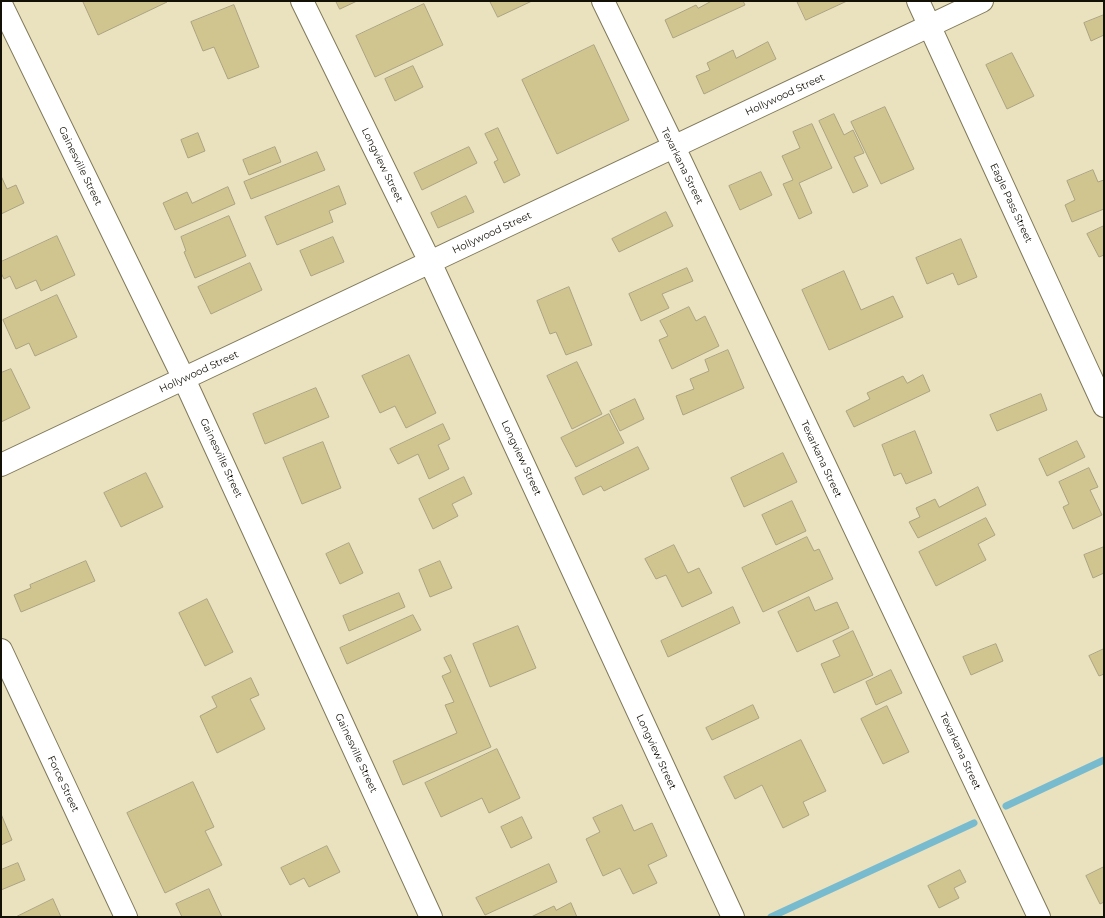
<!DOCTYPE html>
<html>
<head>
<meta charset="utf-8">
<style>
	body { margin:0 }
	#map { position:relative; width:1105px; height:918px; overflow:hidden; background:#eae2bf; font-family:Montserrat,sans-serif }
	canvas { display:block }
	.frame { position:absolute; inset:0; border:2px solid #131005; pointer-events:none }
</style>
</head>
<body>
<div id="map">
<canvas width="1105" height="918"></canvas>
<div class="frame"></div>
</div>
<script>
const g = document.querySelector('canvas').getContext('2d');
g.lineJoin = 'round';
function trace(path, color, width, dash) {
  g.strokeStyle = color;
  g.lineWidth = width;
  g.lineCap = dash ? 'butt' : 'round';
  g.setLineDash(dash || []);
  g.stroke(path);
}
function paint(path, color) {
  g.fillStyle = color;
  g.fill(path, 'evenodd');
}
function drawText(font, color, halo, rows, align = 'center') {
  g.font = font + ' Montserrat,sans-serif';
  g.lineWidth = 3.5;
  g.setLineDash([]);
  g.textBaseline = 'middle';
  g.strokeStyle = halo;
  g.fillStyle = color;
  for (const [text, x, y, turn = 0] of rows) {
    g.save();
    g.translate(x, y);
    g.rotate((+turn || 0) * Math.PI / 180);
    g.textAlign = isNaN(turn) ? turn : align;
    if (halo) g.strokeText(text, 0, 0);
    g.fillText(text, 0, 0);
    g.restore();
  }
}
trace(new Path2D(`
	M1006,806L1104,760
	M771,917L974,823`), '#79bbce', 7);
const building = new Path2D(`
	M85,1H166L167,2L98,35L83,2Z
	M336,1H357L340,9Z
	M490,1H532L498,17Z
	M712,1H743L745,5L673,38L665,20L696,5L698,8Z
	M797,1H847L806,20Z
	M424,4L443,45L375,77L356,36Z
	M234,5L259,67L228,79L214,47L203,51L191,22Z
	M1104,15V35L1091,41L1084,23Z
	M768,42L776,59L704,94L696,76L710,70L707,63L733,50L736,58Z
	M594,45L629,120L557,154L522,80Z
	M1012,53L1034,96L1007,109L986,65Z
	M413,66L423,87L395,101L385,79Z
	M885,107L914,169L881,184L851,122Z
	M834,114L844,135L853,130L864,153L854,157L868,186L853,193L819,121Z
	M812,124L832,168L799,183L812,213L799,219L783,184L793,180L782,156L800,148L793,132Z
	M498,128L520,175L504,183L494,162L498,160L485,134Z
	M198,133L205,151L188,158L181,140Z
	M275,147L281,162L249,175L243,160Z
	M469,147L477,163L422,190L414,173Z
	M317,152L325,170L251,199L244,182Z
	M1093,170L1098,182L1104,180V209L1072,222L1065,205L1075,200L1067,181Z
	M761,172L772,195L740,210L729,186Z
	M1,176L7,189L16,185L24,203L1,214Z
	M339,186L346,204L329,211L333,222L277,245L265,217Z
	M228,187L235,204L175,230L163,203L187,192L192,203Z
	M466,196L474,212L438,228L431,213Z
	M666,212L673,226L619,252L612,239Z
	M229,216L246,256L195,278L184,252L186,251L181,237Z
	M1104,226V255L1099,257L1087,234Z
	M57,236L75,275L41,291L36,280L16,289L10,276L4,279L1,273V262Z
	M333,237L344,262L311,276L300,251Z
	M961,239L977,277L958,285L953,273L927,284L916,258Z
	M250,263L262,290L211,314L198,287Z
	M687,268L693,281L662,294L669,308L641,321L629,294Z
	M844,271L861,310L893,296L903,317L829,350L802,290Z
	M569,287L592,345L566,355L556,332L550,334L537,301Z
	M57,295L77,337L35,356L29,343L16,349L3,320Z
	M689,307L696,321L705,316L719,346L672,369L659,340L668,336L660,321Z
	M728,350L744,388L683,415L676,396L694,389L690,379L709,371L705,360Z
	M409,355L436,413L406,428L395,406L380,413L362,376Z
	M577,362L602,414L572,429L547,376Z
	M11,369L30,408L1,422V373Z
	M923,375L930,391L854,427L846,411L870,399L867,393L903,376L907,383Z
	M316,388L329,417L265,444L253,414Z
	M1041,394L1047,410L997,431L990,415Z
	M635,399L644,419L620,431L610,411Z
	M609,414L624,443L576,467L561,438Z
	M443,424L450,439L438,445L449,469L429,479L418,454L398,464L390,449Z
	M915,431L932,473L906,484L901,473L894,476L882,445Z
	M1077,441L1085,457L1047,476L1039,459Z
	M323,442L341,488L302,504L283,458Z
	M638,447L649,469L604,491L601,486L583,495L575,478Z
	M783,453L797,482L744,507L731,478Z
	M1089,468L1098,487L1090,490L1102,515L1073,529L1063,507L1069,504L1059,482Z
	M146,473L163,507L121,527L104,493Z
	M464,477L472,494L452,504L458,516L433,529L419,499Z
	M978,487L986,505L918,538L909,522L920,517L916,508L935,499L939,507Z
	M792,501L806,531L776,545L762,515Z
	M986,518L995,535L978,544L986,560L936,586L919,552Z
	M807,537L814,551L819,549L833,579L763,612L742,568Z
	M349,543L363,573L340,584L326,554Z
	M674,545L688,573L699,568L712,593L682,607L666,575L656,579L645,559Z
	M1104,547V573L1093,578L1084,555Z
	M86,561L95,581L21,612L14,595L31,588L30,585Z
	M440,561L452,588L430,597L419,570Z
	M399,593L405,607L349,631L343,616Z
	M809,597L815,611L837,602L849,628L797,652L778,612Z
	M207,599L233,652L205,666L179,613Z
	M733,607L740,623L668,657L661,641Z
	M413,615L421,630L347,664L340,648Z
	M518,626L536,668L490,687L473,644Z
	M853,631L873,675L834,693L821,664L840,656L833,641Z
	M996,644L1003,661L971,675L963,657Z
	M1104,649V674L1099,676L1089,656Z
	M451,655L491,747L403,785L393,761L457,733L445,705L454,702L442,676L451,672L444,658Z
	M891,670L902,693L876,705L866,682Z
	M251,678L259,695L250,699L265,729L217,753L200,716L217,707L212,697Z
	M753,705L759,718L712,740L706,728Z
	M887,706L909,752L883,764L861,719Z
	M801,740L826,791L803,802L809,815L783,828L762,785L735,799L724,777Z
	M497,749L520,798L489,813L482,798L441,817L425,783Z
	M193,782L214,827L205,831L222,865L165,893L127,813Z
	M622,805L634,831L652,823L667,856L648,865L657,883L633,894L620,868L603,876L586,839L600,832L593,818Z
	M1,814L12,840L1,845Z
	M522,817L532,838L511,848L501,827Z
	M327,846L340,872L309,887L304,878L290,885L281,868Z
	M18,863L25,880L1,890V870Z
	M549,864L557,882L485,915L476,898Z
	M1104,867V902L1100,904L1086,876Z
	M960,870L966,882L954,888L959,898L939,908L928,886Z
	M209,889L222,917H182L176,904Z
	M53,899L61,917H16Z
	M571,903L577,917H531L554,906L556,910Z`);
paint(building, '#d1c58f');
trace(building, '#aaa382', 1);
const minor = new Path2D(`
	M302,1L430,262L733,917
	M603,1L674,147L1039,917
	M918,1L1104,406
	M1,4L184,379L431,917
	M1,465L982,1
	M1,650L126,917`);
trace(minor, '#7f7858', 24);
trace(minor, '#fff', 22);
drawText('10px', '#131005', '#fff', [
	["Hollywood Street",785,95,-25],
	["Longview Street",382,165,64],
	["Gainesville Street",80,166,64],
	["Texarkana Street",682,166,64],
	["Eagle Pass Street",1011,203,65],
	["Hollywood Street",492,233,-25],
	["Hollywood Street",199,372,-25],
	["Gainesville Street",221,458,65],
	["Longview Street",521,458,65],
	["Texarkana Street",821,459,65],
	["Texarkana Street",960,751,65],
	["Longview Street",656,752,65],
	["Gainesville Street",356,753,65],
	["Force Street",63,784,65]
]);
</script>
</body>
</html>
